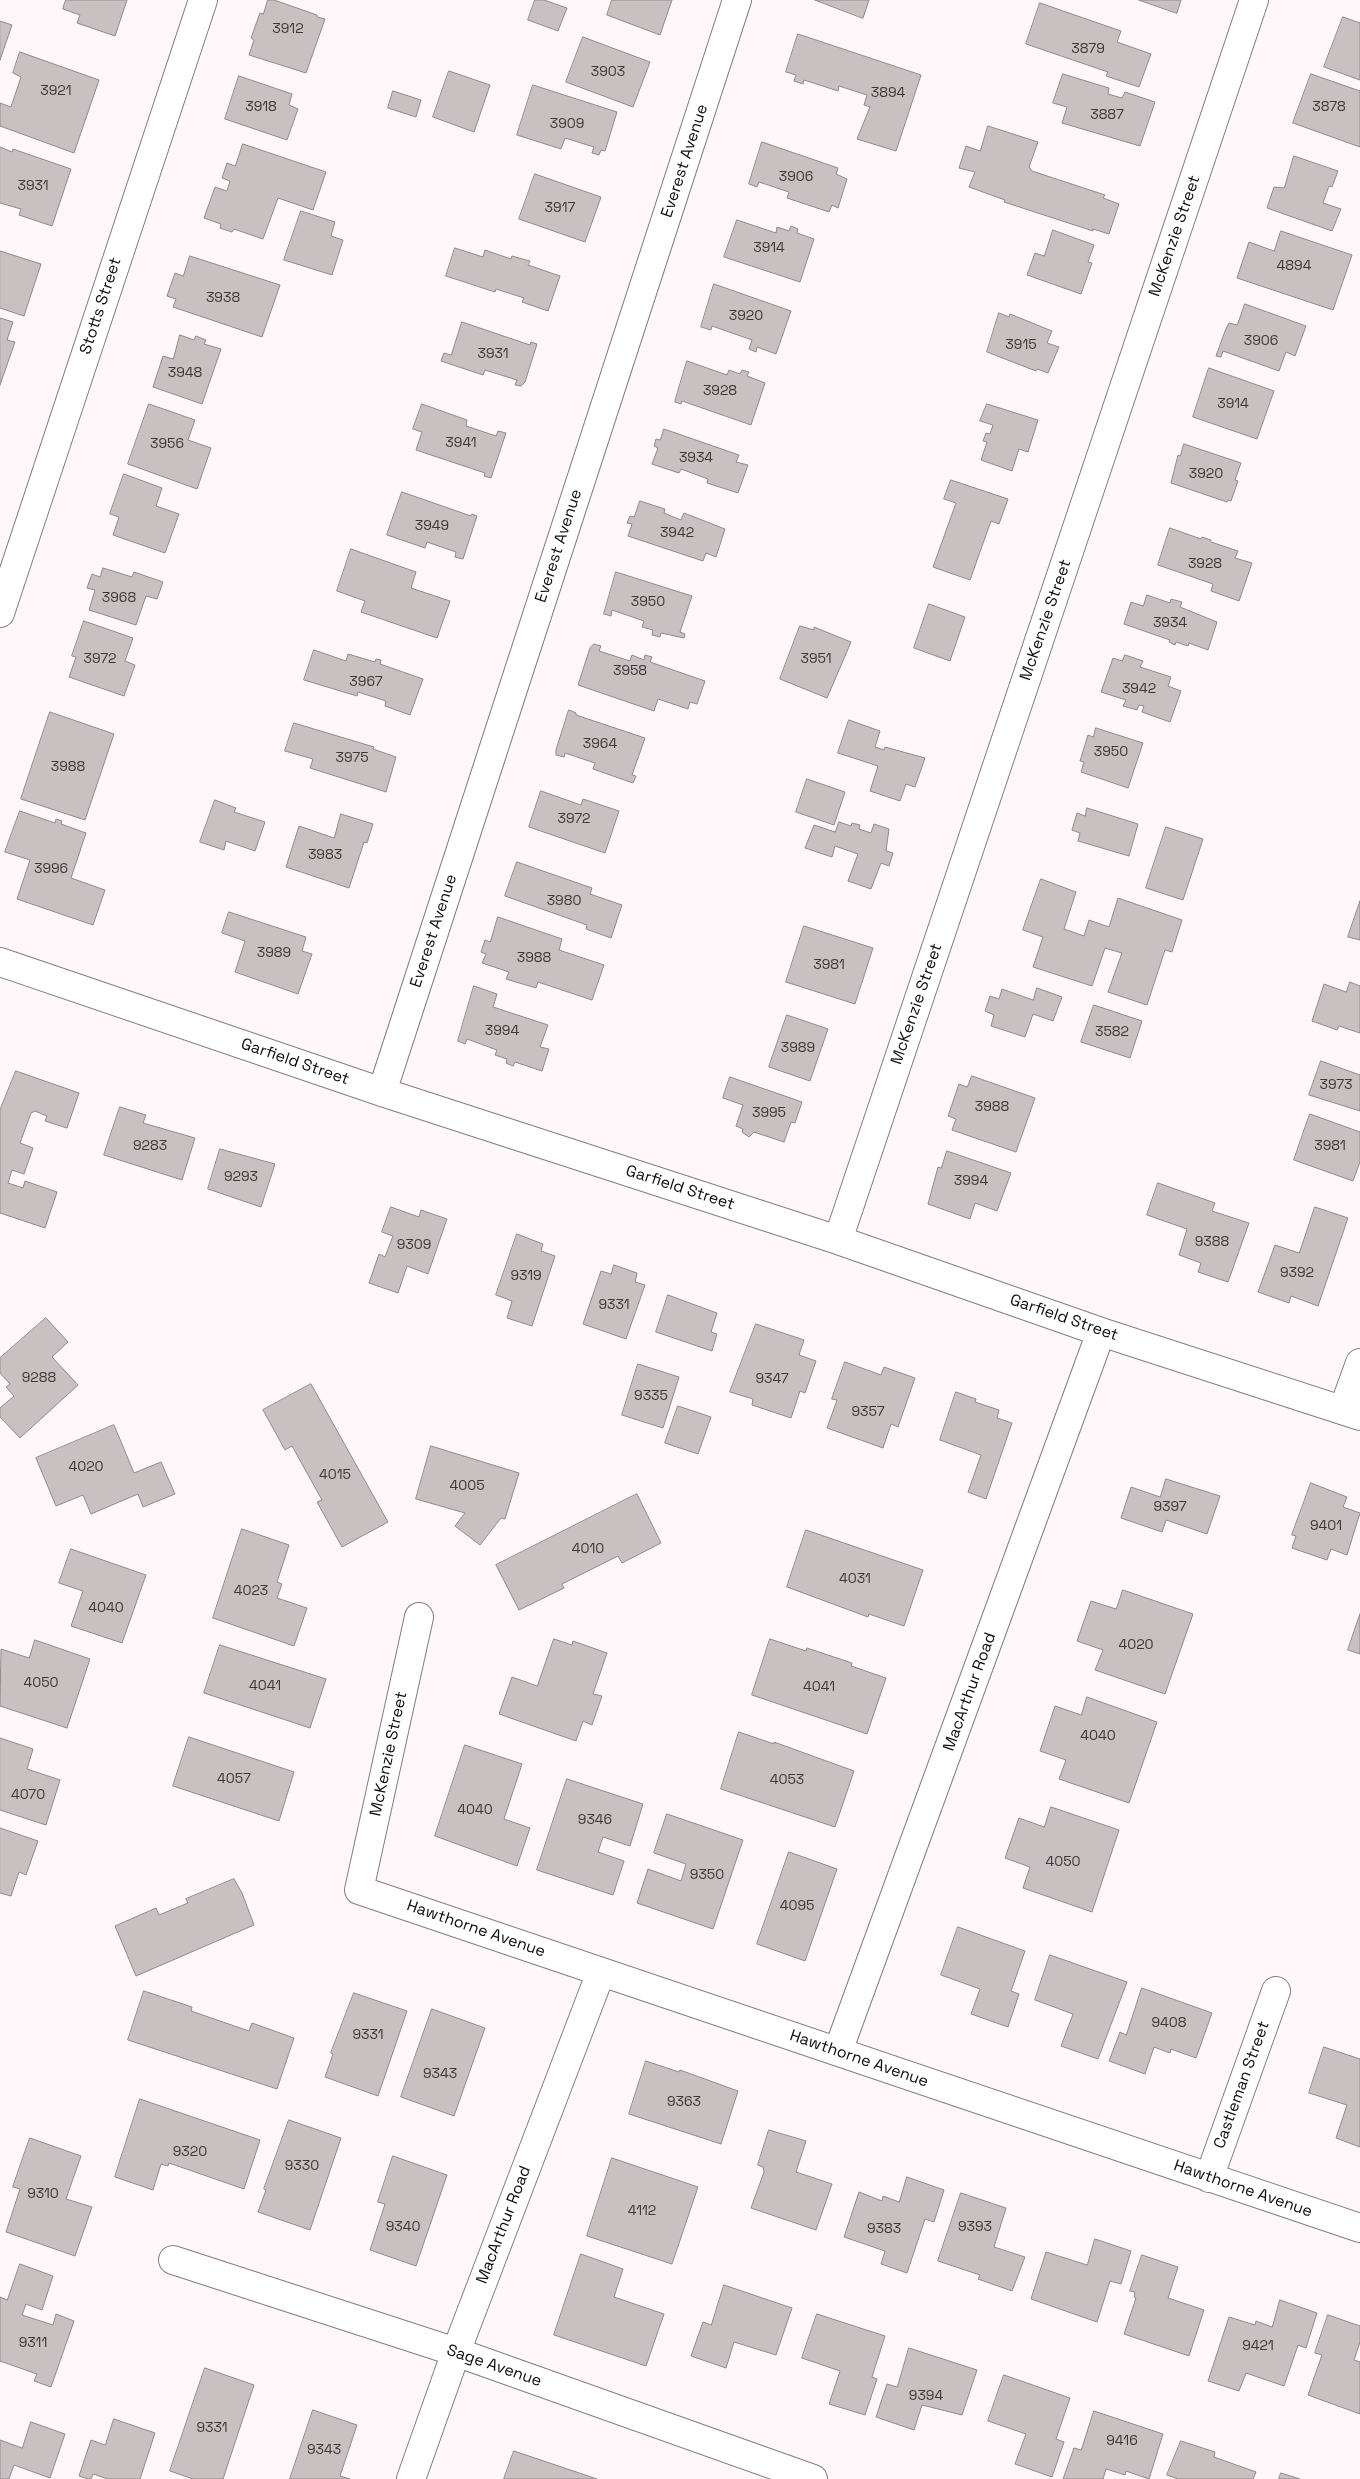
<!DOCTYPE html>
<html>
<head>
<meta charset="utf-8">
<style>
	body { margin:0 }
	canvas { display:block; background:#fff7f9 }
</style>
</head>
<body>
<canvas width="1360" height="2479"></canvas>
<script>
const g = document.querySelector('canvas').getContext('2d');
g.lineJoin = 'round';
function paint(path, color) {
  g.fillStyle = color;
  g.fill(path, 'evenodd');
}
function trace(path, color, width, dash) {
  g.strokeStyle = color;
  g.lineWidth = width;
  g.lineCap = dash ? 'butt' : 'round';
  g.setLineDash(dash || []);
  g.stroke(path);
}
function drawText(font, color, halo, rows, align = 'center') {
  g.font = font + ' "Space Grotesk",sans-serif';
  g.lineWidth = 5;
  g.setLineDash([]);
  g.textBaseline = 'middle';
  g.strokeStyle = halo;
  g.fillStyle = color;
  for (const [text, x, y, turn = 0] of rows) {
    g.save();
    g.translate(x, y);
    g.rotate((+turn || 0) * Math.PI / 180);
    g.textAlign = isNaN(turn) ? turn : align;
    if (halo) g.strokeText(text, 0, 0);
    g.fillText(text, 0, 0);
    g.restore();
  }
}
const building = new Path2D(`
	M66,0H127L115,36L77,23L80,15L63,9Z
	M268,0H274L317,15V17L325,19L306,73L249,55L254,40L251,38L260,13L263,14Z
	M535,0H544L567,8L558,31L528,20Z
	M612,0H672L660,35L607,15Z
	M815,0H869L863,18Z
	M1139,0H1181L1177,13Z
	M1040,3L1121,31L1117,42L1151,54L1139,87L1106,76L1108,72L1026,44Z
	M1343,17L1360,23V80L1324,67Z
	M0,21L12,25L0,60Z
	M798,34L921,75L896,151L857,139L870,107L864,105L867,95L839,86L838,91L804,80L803,84L794,81L796,75L786,72Z
	M583,37L650,62L633,107L566,82Z
	M20,52L99,80L74,153L0,126V103L11,107L21,77L13,73Z
	M449,71L490,85L474,132L433,117Z
	M1063,74L1109,88L1108,94L1122,98L1125,92L1155,102L1140,146L1062,123L1067,107L1053,103Z
	M1311,74L1360,91V147L1293,123Z
	M239,76L292,94L289,105L298,109L287,140L225,119Z
	M533,85L617,112L605,151L601,150L599,155L592,153L594,147L565,138L561,149L517,135Z
	M393,91L421,100L416,117L388,108Z
	M988,126L1038,142L1029,167L1032,171L1105,195L1103,198L1119,204L1109,234L1093,229V231L1004,202L1005,200L969,187L975,172L959,168L966,146L980,151Z
	M762,142L838,168L836,174L847,179L838,208L832,205L829,212L787,198L789,192L759,182L757,187L749,184Z
	M243,144L326,172L313,210L278,198L263,239L234,229L232,232L220,228L221,224L204,218L215,187L227,191L230,181L222,178L227,163L235,166Z
	M0,147L12,152L13,149L71,169L52,226L19,215L21,209L0,203Z
	M1294,156L1338,171L1332,187L1329,186L1323,203L1341,209L1332,231L1267,208L1274,187L1284,188Z
	M535,174L601,197L585,242L519,219Z
	M301,211L335,222L331,236L343,240L332,275L284,260Z
	M737,220L776,233L777,227L789,231L791,226L798,229L797,233L814,239L800,282L724,257Z
	M1053,230L1094,245L1088,262L1092,263L1081,294L1027,275L1035,253L1044,256Z
	M1281,231L1352,255L1333,310L1237,278L1249,242L1274,251Z
	M455,248L483,257L485,250L511,259L512,256L530,261L528,265L560,276L548,311L522,302L524,298L496,289L495,292L446,276Z
	M0,251L41,264L24,316L0,308Z
	M190,256L280,285L262,337L173,307L176,299L167,296L175,273L183,276Z
	M714,284L791,311L776,354L757,347L756,352L749,349L752,340L712,326L711,330L701,327Z
	M1245,304L1306,326L1295,356L1286,352L1279,371L1223,351L1221,357L1216,356L1225,331L1229,323L1237,325Z
	M999,313L1009,317L1010,314L1052,331L1047,343L1059,347L1048,373L1037,369L1036,371L987,352Z
	M0,318L13,322L7,340L15,342L0,385Z
	M462,322L530,345L531,342L537,344L525,382L521,386L515,385L517,380L485,370L483,375L441,361L444,353L451,355Z
	M180,335L194,340L196,336L206,340L204,344L221,349L202,404L153,387L163,356L173,359Z
	M687,361L727,375L729,370L740,374L742,370L749,372L747,376L765,383L751,425L682,401L681,404L675,402Z
	M1209,368L1274,391L1257,439L1193,417Z
	M149,404L195,420L188,440L211,448L197,489L128,464Z
	M422,404L467,420L466,426L496,436L498,431L506,433L491,478L484,476L485,473L416,450L422,432L413,429Z
	M987,404L1038,420L1028,452L1019,449L1012,471L981,460L987,442L983,441L986,433L990,434L993,425L980,421Z
	M664,429L739,455L736,462L748,465L738,493L707,483L708,479L681,469L679,473L652,464L658,448L654,446L656,439L660,440Z
	M1184,444L1241,463L1235,480L1238,481L1231,501L1228,500L1227,502L1171,483L1178,455L1180,456Z
	M124,474L162,488L156,506L179,514L165,553L113,535L119,517L110,514Z
	M951,480L1008,499L999,524L991,521L970,580L933,567L956,503L944,499Z
	M402,492L471,516L472,514L477,516L463,559L455,557L456,552L427,542L425,548L387,535Z
	M640,501L665,509L664,513L681,520L684,513L725,529L716,557L706,553L703,561L628,536L632,524L627,523L630,516L634,517Z
	M1170,528L1201,539L1202,537L1211,540V542L1238,551L1235,558L1252,563L1239,601L1211,591L1213,584L1158,565Z
	M351,549L416,572L411,588L450,601L437,638L361,612L365,601L337,591Z
	M103,568L132,577L134,572L163,582L157,599L146,596L136,625L89,610L95,590L87,588L92,574L100,577Z
	M616,572L692,596L680,632L685,634L684,638L661,633L660,637L652,635L653,630L642,627L644,621L612,610L611,616L604,614Z
	M1147,595L1170,603L1171,599L1182,602L1180,607L1217,622L1208,650L1189,643L1188,646L1176,642L1175,645L1169,642L1170,640L1124,624L1131,602L1143,606Z
	M929,604L965,617L950,661L914,648Z
	M84,621L133,638L125,661L135,665L124,696L69,677L76,657L72,656Z
	M800,626L814,630V627L851,642L827,698L780,679Z
	M594,644L601,646L599,651L630,661L632,655L644,660L645,655L652,657L650,662L705,681L697,704L690,702L688,709L658,699L654,711L578,685L590,648Z
	M314,650L346,661L348,654L375,662L376,659L381,660L380,664L423,679L410,715L385,706L386,701L358,692L357,696L304,680Z
	M1125,655L1143,661L1140,667L1171,677L1168,686L1181,691L1170,722L1142,712L1144,706L1139,705L1137,710L1123,706L1126,700L1101,692L1113,658L1122,661Z
	M569,710L576,713V715L645,738L632,775L636,776L633,783L593,769L595,763L565,753L564,757L556,755V750Z
	M50,712L114,734L85,820L21,799Z
	M849,720L880,731L875,747L884,750L885,747L925,758L915,787L906,784L900,801L870,791L878,766L838,753Z
	M294,723L374,747L373,749L396,757L386,792L310,768L313,759L285,751Z
	M1096,728L1143,743L1128,788L1081,772L1084,762L1080,761L1088,735L1093,737Z
	M807,779L845,792L834,825L796,812Z
	M541,791L581,805L583,799L619,811L605,853L529,827Z
	M215,800L236,808L234,812L265,822L255,851L226,841L224,850L200,842Z
	M1087,808L1138,824L1129,856L1078,841L1080,833L1072,830L1077,813L1085,816Z
	M20,811L55,823L56,819L62,821L61,824L86,833L71,878L105,890L93,925L17,899L30,860L5,852Z
	M341,814L373,824L367,843L364,842L349,888L286,867L299,826L334,838Z
	M839,822L851,826L852,823L860,825L859,829L871,833L874,824L889,829L886,851L893,853L889,866L881,863L871,889L848,881L858,854L835,846L832,857L805,848L814,825L835,832Z
	M1166,827L1203,839L1183,900L1146,888Z
	M517,862L592,888L590,894L622,905L611,938L586,929L587,925L505,896Z
	M1041,879L1076,892L1064,929L1084,936L1089,920L1109,927L1118,898L1182,920L1172,952L1165,950L1147,1005L1108,992L1122,953L1105,948L1092,986L1033,967L1043,937L1023,930Z
	M1360,901V940L1348,937Z
	M229,912L306,937L302,951L312,954L298,994L235,972L245,941L222,933Z
	M498,917L562,939L559,950L604,965L592,1000L538,982L536,988L506,979L509,972L482,963L486,954L481,952L485,940L490,942Z
	M804,926L873,948L855,1004L786,982Z
	M1350,982L1360,986V1033L1339,1026L1337,1030L1312,1021L1324,984L1346,992Z
	M474,986L497,994L493,1007L548,1025L540,1047L549,1049L542,1071L515,1062L513,1066L506,1063L507,1059L495,1055L497,1050L467,1039L465,1044L458,1041Z
	M1037,988L1062,997L1053,1021L1033,1014L1025,1037L991,1026L994,1015L985,1011L990,996L999,999L1002,989L1033,1000Z
	M1094,1005L1142,1021L1130,1058L1081,1042Z
	M787,1015L828,1029L810,1081L769,1067Z
	M1321,1061L1360,1075V1111L1309,1095Z
	M16,1071L79,1093L67,1128L45,1121L47,1116L35,1111L31,1113L20,1143L33,1148L24,1174L12,1170L8,1183L23,1188L25,1181L57,1192L45,1228L0,1213V1110Z
	M972,1076L1035,1098L1016,1152L952,1130L956,1119L948,1116L959,1084L967,1087Z
	M730,1077L802,1102L795,1123L791,1122L784,1142L754,1132L749,1137L742,1132L743,1129L736,1126L743,1105L723,1098Z
	M120,1107L146,1115L143,1123L195,1138L182,1180L104,1155Z
	M1310,1114L1360,1132V1162L1353,1181L1294,1160Z
	M220,1149L275,1164L261,1207L208,1189Z
	M947,1151L1011,1173L997,1211L975,1203L970,1219L928,1204L938,1167L941,1168Z
	M1158,1183L1215,1203L1212,1211L1249,1223L1228,1282L1198,1272L1201,1263L1179,1255L1187,1229L1147,1215Z
	M391,1207L419,1217L421,1210L447,1219L428,1274L407,1266L398,1293L369,1283L379,1254L385,1257L393,1236L382,1232Z
	M1315,1207L1348,1218L1318,1306L1291,1296L1289,1303L1258,1292L1275,1245L1299,1253Z
	M517,1234L543,1244L541,1251L555,1256L532,1326L507,1318L512,1301L496,1295Z
	M614,1265L637,1273L635,1282L645,1285L626,1339L583,1324L601,1271L611,1274Z
	M668,1295L717,1313L711,1332L717,1334L712,1351L656,1332Z
	M46,1318L68,1342L52,1357L78,1385L20,1438L0,1417V1408L14,1396L6,1387L10,1384L0,1373V1358Z
	M756,1324L804,1340L799,1355L816,1361L805,1393L800,1391L791,1418L752,1405L753,1399L730,1392Z
	M845,1362L881,1375L884,1367L915,1378L898,1427L891,1424L883,1448L827,1428L837,1400L832,1399Z
	M638,1364L679,1377L663,1428L622,1415Z
	M311,1384L388,1522L342,1547L317,1502L322,1500L292,1446L285,1450L263,1410Z
	M956,1392L976,1399L975,1402L999,1410L997,1418L1012,1423L986,1499L968,1492L981,1455L940,1440Z
	M678,1406L711,1417L698,1454L665,1443Z
	M114,1425L134,1473L161,1462L175,1494L143,1507L138,1494L91,1514L83,1495L56,1506L36,1458Z
	M431,1446L519,1473L505,1519L501,1518L480,1545L455,1526L465,1513L416,1499Z
	M1166,1479L1220,1496L1207,1534L1166,1520L1162,1532L1121,1518L1131,1487L1160,1497Z
	M1311,1483L1347,1497L1343,1507L1360,1513L1347,1555L1331,1549L1327,1560L1292,1548L1296,1536L1292,1535Z
	M637,1494L661,1543L622,1563L618,1556L562,1584L564,1588L519,1610L496,1565Z
	M242,1529L289,1545L277,1582L282,1584L277,1598L307,1608L294,1646L213,1618Z
	M806,1530L923,1570L904,1626L869,1614L868,1617L787,1587Z
	M71,1549L146,1575L122,1643L71,1626L83,1591L59,1583Z
	M1123,1590L1193,1614L1165,1694L1095,1670L1103,1650L1077,1641L1091,1601L1116,1609Z
	M1360,1614V1654L1348,1650Z
	M554,1639L572,1645L573,1641L607,1653L593,1694L602,1696L592,1725L583,1721L576,1741L499,1714L512,1677L537,1686Z
	M770,1639L806,1651L807,1648L852,1663L851,1666L886,1678L867,1734L752,1695Z
	M35,1640L90,1659L67,1728L0,1706L1,1649L29,1658Z
	M220,1645L326,1679L310,1728L204,1693Z
	M1087,1697L1157,1722L1129,1803L1059,1779L1066,1760L1040,1751L1055,1706L1081,1715Z
	M739,1732L774,1744V1742L854,1771L835,1827L721,1789Z
	M189,1737L294,1772L279,1821L173,1786Z
	M0,1738L33,1749L27,1769L60,1780L46,1825L0,1810Z
	M465,1745L522,1764L504,1819L530,1828L517,1866L435,1836Z
	M567,1779L643,1804L630,1846L603,1837L598,1852L624,1861L613,1895L537,1870Z
	M1051,1807L1119,1830L1092,1912L1023,1888L1030,1867L1005,1858L1019,1818L1044,1827Z
	M667,1814L743,1840L713,1929L637,1903L648,1869L681,1881L686,1864L654,1853Z
	M0,1828L38,1841L26,1875L19,1872L11,1896L0,1893Z
	M789,1852L837,1869L805,1961L757,1944Z
	M234,1879L242,1893L254,1925L136,1976L115,1926L156,1908L159,1915L188,1903L186,1899Z
	M958,1927L1025,1951L1011,1991L1019,1994L1008,2027L971,2014L980,1989L941,1975Z
	M1050,1955L1127,1982L1098,2059L1061,2046L1073,2014L1035,2000Z
	M1142,1988L1212,2013L1196,2058L1171,2049L1170,2053L1154,2047L1145,2074L1109,2061L1120,2032L1126,2035Z
	M144,1991L192,2007L191,2011L249,2031L252,2023L294,2038L277,2089L128,2040Z
	M354,1993L407,2011L378,2096L325,2077L333,2054L331,2053Z
	M432,2009L485,2028L454,2116L401,2097Z
	M1324,2047L1360,2059V2147L1336,2138L1347,2105L1309,2093Z
	M646,2061L679,2072L680,2070L738,2091L721,2144L629,2114Z
	M140,2099L260,2140L244,2189L169,2163L168,2166L161,2164L153,2190L115,2177Z
	M289,2120L341,2138L310,2230L258,2212L266,2190L264,2189Z
	M769,2130L806,2141L796,2172L832,2184L816,2230L751,2208L764,2172L763,2167L758,2165Z
	M30,2138L81,2156L66,2199L92,2207L75,2256L6,2232L20,2189L13,2187Z
	M393,2156L447,2175L416,2266L370,2250L385,2204L378,2202Z
	M612,2158L698,2187L672,2264L587,2236Z
	M907,2177L944,2190L934,2222L925,2219L907,2273L881,2264L885,2251L844,2237L859,2192L882,2201L883,2196L899,2202Z
	M961,2193L1006,2208L994,2247L1025,2257L1012,2291L978,2279L980,2275L938,2261Z
	M1095,2239L1131,2251L1121,2284L1110,2281L1097,2322L1031,2299L1046,2252L1087,2265Z
	M581,2254L623,2269L614,2297L664,2314L646,2366L554,2335Z
	M1142,2255L1178,2267L1168,2298L1204,2310L1189,2356L1124,2334L1136,2298L1134,2297L1135,2292L1130,2291Z
	M20,2264L53,2276L42,2310L26,2304L22,2315L53,2325L56,2314L74,2321L51,2387L34,2381L37,2374L0,2361V2297L7,2300Z
	M724,2285L792,2308L776,2355L734,2342L726,2368L691,2356L703,2322L711,2325Z
	M1280,2300L1317,2313L1306,2348L1298,2345L1284,2386L1246,2373L1239,2391L1208,2381L1229,2317L1255,2325L1256,2321L1272,2327Z
	M817,2314L885,2336L872,2377L877,2379L865,2415L829,2404L840,2371L802,2358Z
	M1328,2315L1360,2326V2342L1354,2360L1360,2362V2414L1308,2395L1322,2355L1315,2353Z
	M909,2348L977,2370L962,2415L922,2405L914,2430L876,2417L887,2384L897,2387Z
	M205,2368L254,2385L223,2479H193L170,2471Z
	M1004,2375L1070,2398L1056,2439L1064,2442L1052,2477L1015,2464L1026,2434L988,2421Z
	M313,2410L357,2425L340,2476L350,2479H290Z
	M1094,2411L1163,2434L1149,2479L1126,2471L1125,2475L1106,2469L1103,2479H1063L1074,2448L1081,2450Z
	M114,2419L155,2433L140,2479H108L93,2474L91,2479H88L79,2476L91,2440L105,2445Z
	M31,2422L65,2434L50,2478L14,2465L9,2479H0V2440L22,2448Z
	M1181,2441L1215,2452L1214,2457L1256,2472L1253,2479H1178L1167,2475Z
	M514,2451L597,2479H504Z
	M1281,2473L1300,2479H1279Z`);
paint(building, '#c8c0c1');
trace(building, '#91898b', 1);
const minor = new Path2D(`
	M0,613L203,0
	M0,962L382,1092L838,1240L1101,1332L1360,1416
	M382,1092L737,0
	M838,1240L1254,0
	M1343,1410L1360,1363
	M419,1617L359,1890L1360,2228
	M838,2051L1101,1332
	M1209,2178L1276,1991
	M173,2260L456,2352L813,2479
	M411,2479L456,2352L601,1972`);
trace(minor, '#857d7e', 30);
trace(minor, '#fff', 28);
drawText('14px', '#3c3839', null, [
	["3912",288,29],
	["3879",1088,49],
	["3903",608,72],
	["3921",56,91],
	["3894",888,93],
	["3918",261,107],
	["3878",1329,107],
	["3887",1107,115],
	["3909",567,124],
	["3906",796,177],
	["3931",33,186],
	["3917",560,208],
	["3914",769,248],
	["4894",1294,266],
	["3938",223,298],
	["3920",746,316],
	["3906",1261,341],
	["3915",1021,345],
	["3931",493,354],
	["3948",185,373],
	["3928",720,391],
	["3914",1233,404],
	["3941",461,443],
	["3956",167,444],
	["3934",696,458],
	["3920",1206,474],
	["3949",432,526],
	["3942",677,533],
	["3928",1205,564],
	["3968",119,598],
	["3950",648,602],
	["3934",1170,623],
	["3972",100,659],
	["3951",816,659],
	["3958",630,671],
	["3967",366,682],
	["3942",1139,689],
	["3964",600,744],
	["3950",1111,752],
	["3975",352,758],
	["3988",68,767],
	["3972",574,819],
	["3983",325,855],
	["3996",51,869],
	["3980",564,901],
	["3989",274,953],
	["3988",534,958],
	["3981",829,965],
	["3994",502,1031],
	["3582",1112,1032],
	["3989",798,1048],
	["3973",1336,1085],
	["3988",992,1107],
	["3995",769,1113],
	["9283",150,1146],
	["3981",1330,1146],
	["9293",241,1177],
	["3994",971,1181],
	["9388",1212,1242],
	["9309",414,1245],
	["9392",1297,1273],
	["9319",526,1276],
	["9331",614,1305],
	["9288",39,1378],
	["9347",772,1379],
	["9335",651,1396],
	["9357",868,1412],
	["4020",86,1467],
	["4015",335,1475],
	["4005",467,1486],
	["9397",1170,1507],
	["9401",1326,1526],
	["4010",588,1549],
	["4031",855,1579],
	["4023",251,1591],
	["4040",106,1608],
	["4020",1136,1645],
	["4050",41,1683],
	["4041",265,1686],
	["4041",819,1687],
	["4040",1098,1736],
	["4057",234,1779],
	["4053",787,1780],
	["4070",28,1795],
	["4040",475,1810],
	["9346",595,1820],
	["4050",1063,1862],
	["9350",707,1875],
	["4095",797,1906],
	["9408",1169,2023],
	["9331",368,2035],
	["9343",440,2074],
	["9363",684,2102],
	["9320",190,2152],
	["9330",302,2166],
	["9310",43,2194],
	["4112",642,2211],
	["9340",403,2227],
	["9393",975,2227],
	["9383",884,2229],
	["9311",33,2343],
	["9421",1258,2346],
	["9394",926,2396],
	["9331",212,2428],
	["9416",1122,2441],
	["9343",324,2450]
]);
drawText('16px', '#0e0b0c', '#fff', [
	["Everest Avenue",685,161,-72],
	["McKenzie Street",1175,236,-71],
	["Stotts Street",101,306,-72],
	["Everest Avenue",559,546,-72],
	["McKenzie Street",1046,620,-71],
	["Everest Avenue",434,931,-72],
	["McKenzie Street",917,1004,-71],
	["Garfield Street",295,1062,19],
	["Garfield Street",680,1188,18],
	["Garfield Street",1064,1318,19],
	["MacArthur Road",970,1692,-70],
	["McKenzie Street",389,1754,-78],
	["Hawthorne Avenue",476,1929,19],
	["Hawthorne Avenue",859,2059,19],
	["Castleman Street",1242,2085,-70],
	["Hawthorne Avenue",1243,2189,19],
	["MacArthur Road",504,2225,-69],
	["Sage Avenue",494,2366,19]
]);
</script>
</body>
</html>
